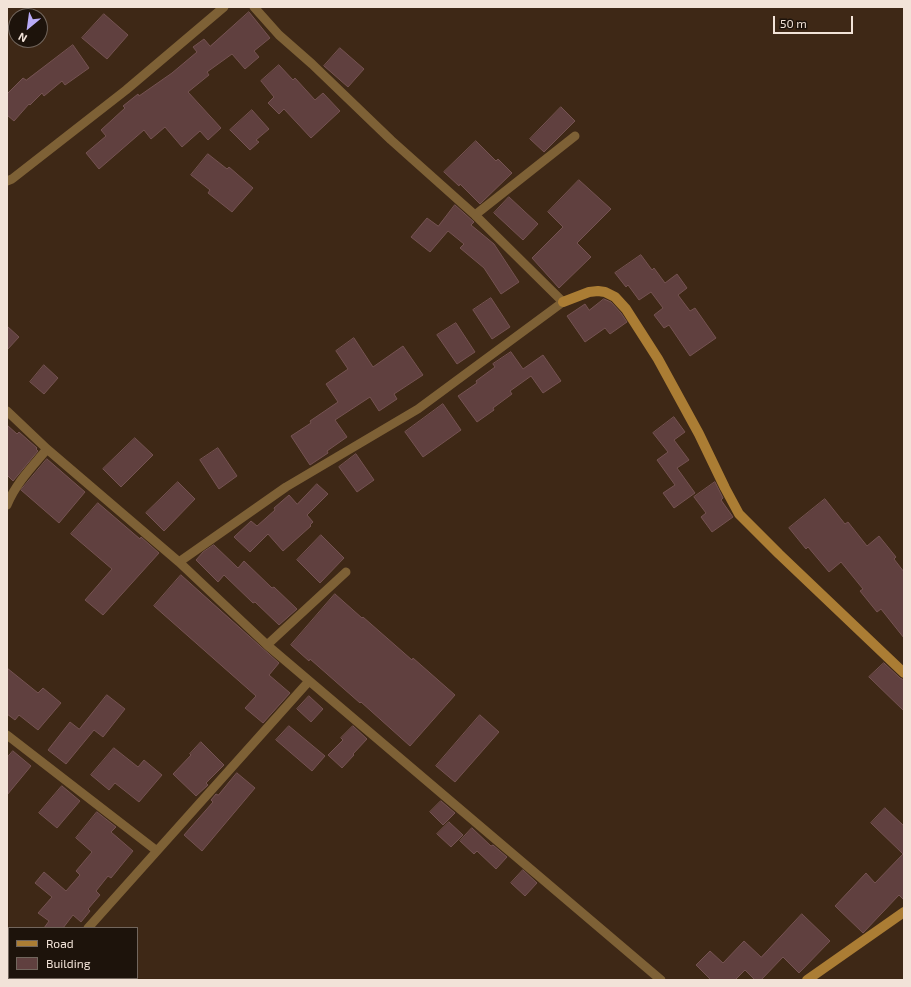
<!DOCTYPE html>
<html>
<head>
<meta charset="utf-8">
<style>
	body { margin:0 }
	#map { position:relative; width:911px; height:987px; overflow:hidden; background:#3e2816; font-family:"Exo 2",sans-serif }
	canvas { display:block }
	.frame { position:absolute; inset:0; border:8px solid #f2e3d8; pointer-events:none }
	.legend { position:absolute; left:8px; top:927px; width:130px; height:52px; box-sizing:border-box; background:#1d130b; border:1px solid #72665d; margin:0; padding:5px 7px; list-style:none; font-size:12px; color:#f2e3d8 }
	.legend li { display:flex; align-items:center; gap:8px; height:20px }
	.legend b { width:20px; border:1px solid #72665d }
	.north { position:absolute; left:8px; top:8px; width:40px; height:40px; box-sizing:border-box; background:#1d130b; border:1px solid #72665d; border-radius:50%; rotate:209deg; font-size:11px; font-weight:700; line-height:16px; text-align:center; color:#f2e3d8 }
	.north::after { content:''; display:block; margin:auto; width:14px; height:18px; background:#b9abf7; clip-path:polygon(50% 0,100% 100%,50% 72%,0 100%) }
	.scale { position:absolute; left:773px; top:16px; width:80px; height:18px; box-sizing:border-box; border:2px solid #f2e3d8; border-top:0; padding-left:5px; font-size:12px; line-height:14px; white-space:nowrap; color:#f2e3d8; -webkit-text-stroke:3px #1d130b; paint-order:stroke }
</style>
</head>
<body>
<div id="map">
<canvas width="911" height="987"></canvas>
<div class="frame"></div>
<ul class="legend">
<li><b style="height:5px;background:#ab7d34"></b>Road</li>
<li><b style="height:11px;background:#60403f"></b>Building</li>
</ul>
<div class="north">N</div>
<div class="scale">50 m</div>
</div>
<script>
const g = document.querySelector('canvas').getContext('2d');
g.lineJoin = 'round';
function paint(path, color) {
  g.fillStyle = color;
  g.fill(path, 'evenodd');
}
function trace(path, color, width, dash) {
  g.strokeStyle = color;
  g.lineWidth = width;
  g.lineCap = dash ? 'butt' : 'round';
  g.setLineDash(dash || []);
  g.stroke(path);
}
const building = new Path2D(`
	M249,12L270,38L254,51L259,57L245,69L232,54L207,72L209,75L188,92L221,128L208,140L200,131L182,147L165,127L151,139L144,130L99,169L86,153L106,136L101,130L125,108L123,106L138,94L139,96L172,73L197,52L193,47L204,39L210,46Z
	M104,14L128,35L107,59L82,38Z
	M73,45L89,68L65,85L62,81L44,96L42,93L30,105L29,104L14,121L7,115V94L23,78L26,80Z
	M340,48L364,69L348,87L324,66Z
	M279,65L293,80L295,78L315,100L323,93L340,111L311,138L284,109L279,114L268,103L274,97L261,81Z
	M561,107L575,121L544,152L530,139Z
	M252,110L269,129L256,140L259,142L250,150L230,130Z
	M476,141L496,161L498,159L512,173L480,204L460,184L459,186L444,172Z
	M208,154L227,169L229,167L253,188L232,212L208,193L210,190L191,175Z
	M579,180L611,209L577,243L591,257L559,288L532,258L563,227L548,212Z
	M509,197L538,224L523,240L494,213Z
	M455,205L474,222L471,225L494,244L519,282L501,294L484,268L460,248L464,244L448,231L430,252L411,237L427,218L438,226Z
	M641,255L652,270L654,268L665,283L677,274L687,288L678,295L690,311L695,308L716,338L690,356L669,325L664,328L654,315L663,308L651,292L639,300L628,285L626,287L615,273Z
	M491,298L510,327L492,339L473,310Z
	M604,299L611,302L621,313L627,322L610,334L605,328L585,342L567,316L585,304L589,310Z
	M456,323L475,352L457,364L437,335Z
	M7,326L19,337L7,350Z
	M354,338L373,367L403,346L423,375L394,394L397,399L379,411L370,397L335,420L347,437L327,451L328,453L310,465L291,436L311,423L310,421L338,402L326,384L348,369L336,351Z
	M511,352L523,369L543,355L561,381L543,393L531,376L510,391L512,394L493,408L494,410L477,422L458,396L477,383L476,381L495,367L493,364Z
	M44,365L58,378L44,394L30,382Z
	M443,404L461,430L423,457L405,432Z
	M674,417L685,432L674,440L689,460L677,468L695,493L674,508L663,493L675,485L657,460L668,452L653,433Z
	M7,425L17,434L19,432L37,448L36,449L38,451L13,481L7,475Z
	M135,438L153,455L121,487L103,469Z
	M218,448L237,476L219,489L200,460Z
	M356,454L374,480L357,492L339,467Z
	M47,459L85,492L59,523L21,490Z
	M178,482L195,499L164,531L146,513Z
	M715,482L723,498L721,500L733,517L712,532L701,517L706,513L694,497Z
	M317,484L328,494L307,515L313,522L310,525L311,526L283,551L268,534L250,552L234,537L251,521L257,526L275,510L274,508L289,495L297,504Z
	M825,499L845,524L848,522L867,546L879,536L896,557L894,559L904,572V638L881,609L877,612L860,591L863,589L841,562L829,572L808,547L806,549L789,528Z
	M98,503L140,539L141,537L159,553L103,615L85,600L112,569L71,534Z
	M321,535L344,558L320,583L297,560Z
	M214,545L238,568L244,561L272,588L274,587L297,609L279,625L255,602L253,603L224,575L218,582L196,560L203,552Z
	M181,575L279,663L269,675L290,693L263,723L245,708L256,696L154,606Z
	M335,594L362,618L363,617L412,660L413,658L455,695L410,746L361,702L360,703L310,659L309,661L291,645Z
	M884,663L900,678L904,680V711L869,677Z
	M7,668L38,693L43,688L61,703L38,730L19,715L15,720L7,714Z
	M107,695L125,709L103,737L94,730L66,764L48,750L70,722L79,729Z
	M309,696L323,709L311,722L297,709Z
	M480,715L499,732L455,782L436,766Z
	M289,726L325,756L312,771L276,740Z
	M353,726L367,739L353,754L354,755L342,768L328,755L343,740L341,738Z
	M201,742L224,765L206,783L208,785L196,796L173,774L191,755L190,754Z
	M114,748L138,767L144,760L162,775L139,802L115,783L109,790L91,775Z
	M13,751L31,766L7,795V758Z
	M237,773L255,788L202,851L184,835L213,802L211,800L216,794L218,795Z
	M62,786L80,801L57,828L39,813Z
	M441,801L455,813L443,825L430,812Z
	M885,808L904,826V900L899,895L863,933L835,906L866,873L875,883L903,854L871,823Z
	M97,812L116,827L111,832L133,851L111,878L108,876L96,891L100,895L88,909L90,911L81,922L73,915L63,928H44L49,921L38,913L52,897L35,883L44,872L66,891L80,875L76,871L92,852L76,838Z
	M449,822L463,835L451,847L437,834Z
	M472,828L491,846L493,845L507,857L496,869L477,851L474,854L460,841Z
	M523,870L537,883L525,896L511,883Z
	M802,914L830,941L799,973L783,957L761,980H755L745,970L735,980H711L696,965L710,951L723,963L744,941L761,957Z`);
paint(building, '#60403f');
trace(building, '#755352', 1);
trace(new Path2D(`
	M254,7L279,35L312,64L391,140L475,215L563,302L418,409L286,487L179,562L267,645L661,980
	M7,181L12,179L126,90L224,7
	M475,215L575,136
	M7,411L47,449L179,562
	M7,505C16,483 32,467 47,449
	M267,645L346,572
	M7,735L157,851
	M88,928L309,681
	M40,980L42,978`), '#7e6136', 9);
trace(new Path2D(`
	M563,302L589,292L598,291L605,292L615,297L626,309L658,359L699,434L725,488L739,514L779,554L904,673
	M807,980L904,912`), '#ab7d34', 10);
</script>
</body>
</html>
